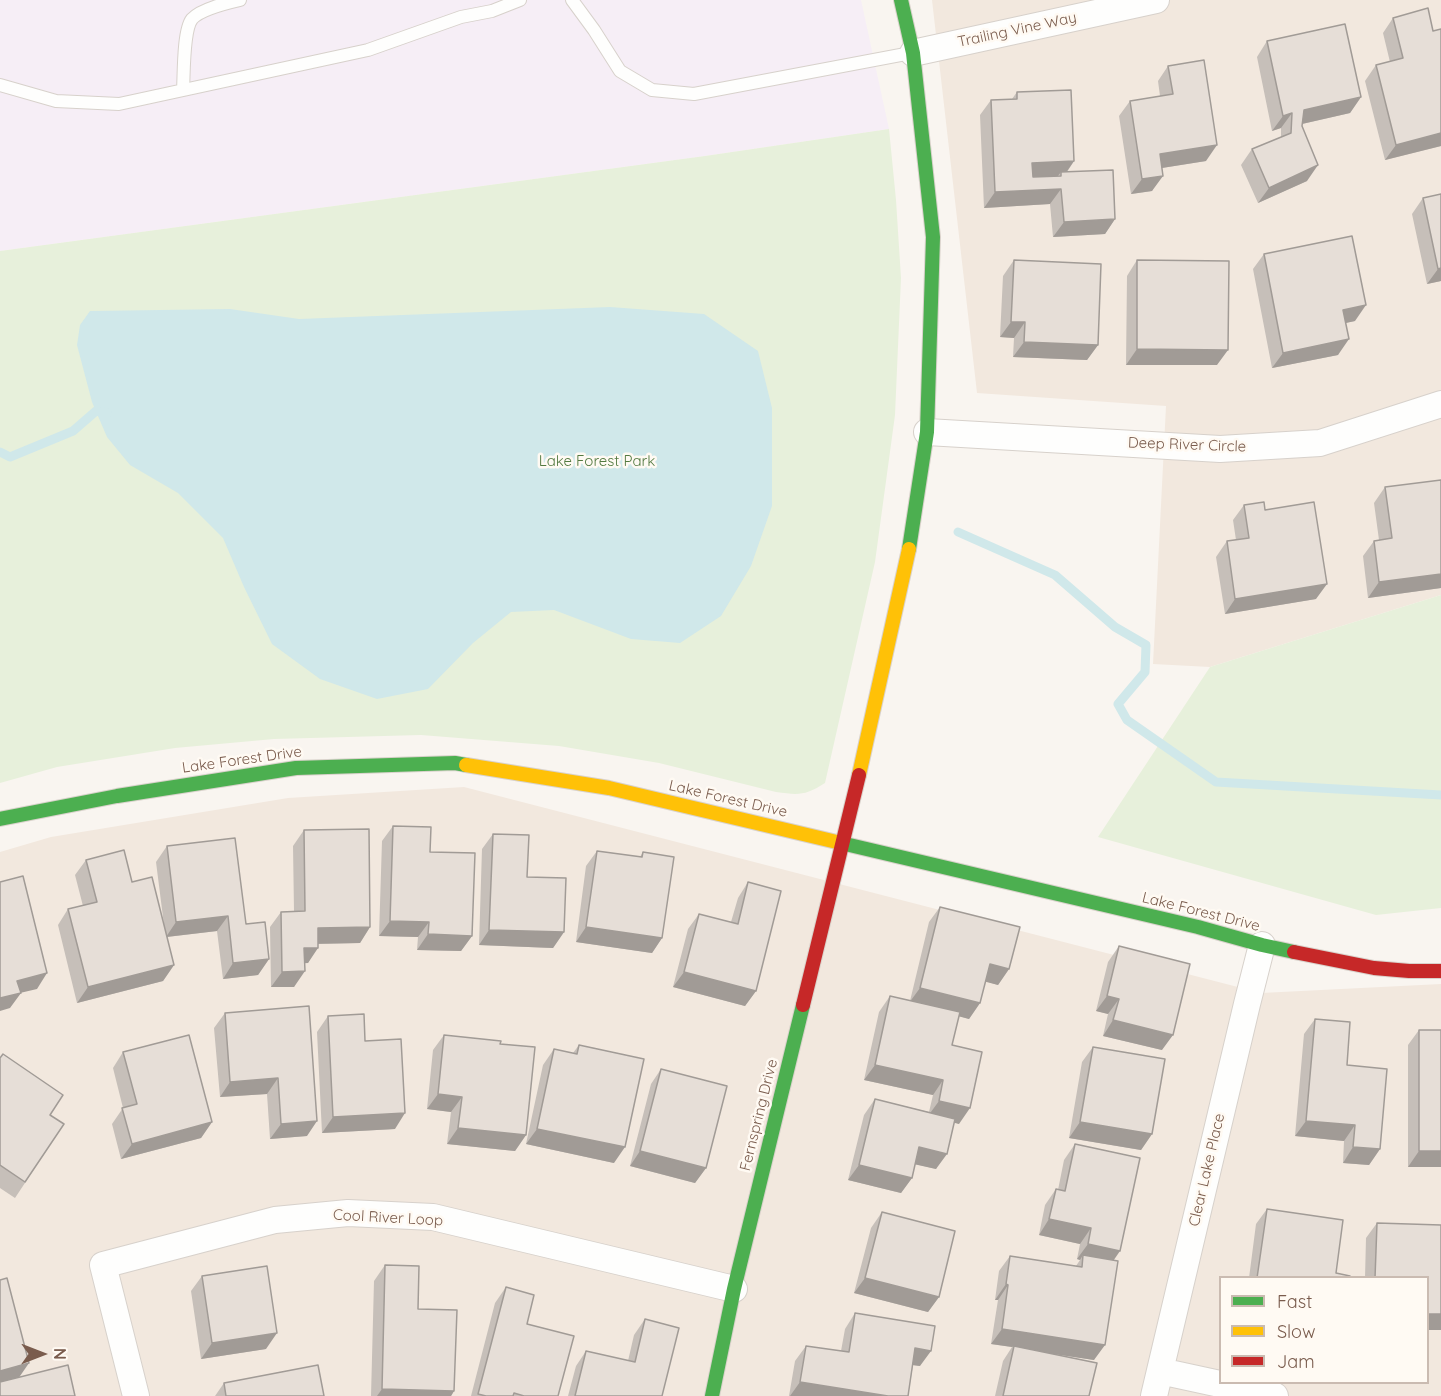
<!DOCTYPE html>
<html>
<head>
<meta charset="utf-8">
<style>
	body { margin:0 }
	#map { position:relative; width:1441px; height:1396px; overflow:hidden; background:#f9f5f0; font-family:Quicksand,sans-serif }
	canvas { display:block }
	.legend { position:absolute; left:1219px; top:1276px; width:210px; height:108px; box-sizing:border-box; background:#fffaf3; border:2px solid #cabbb1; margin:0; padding:8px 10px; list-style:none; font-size:18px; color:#7a5c4d }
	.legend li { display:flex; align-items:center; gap:12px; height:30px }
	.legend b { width:30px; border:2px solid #cabbb1 }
	.north { position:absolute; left:12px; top:1324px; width:60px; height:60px; -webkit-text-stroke:4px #fffaf3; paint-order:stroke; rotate:90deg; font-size:16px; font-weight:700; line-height:24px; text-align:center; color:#7a5c4d }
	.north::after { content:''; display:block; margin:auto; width:21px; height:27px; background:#7a5c4d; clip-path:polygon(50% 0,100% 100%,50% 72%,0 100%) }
</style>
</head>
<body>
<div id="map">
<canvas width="1441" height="1396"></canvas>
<ul class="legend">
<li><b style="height:8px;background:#4caf50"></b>Fast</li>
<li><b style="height:8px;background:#ffc107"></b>Slow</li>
<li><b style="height:8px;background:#c62828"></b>Jam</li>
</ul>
<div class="north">N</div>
</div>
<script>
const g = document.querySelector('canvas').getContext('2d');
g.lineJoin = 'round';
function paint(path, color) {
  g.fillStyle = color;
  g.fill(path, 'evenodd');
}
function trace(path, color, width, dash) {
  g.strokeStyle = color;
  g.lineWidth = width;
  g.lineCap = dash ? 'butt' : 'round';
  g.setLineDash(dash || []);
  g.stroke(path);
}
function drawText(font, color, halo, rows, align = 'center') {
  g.font = font + ' Quicksand,sans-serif';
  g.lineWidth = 5;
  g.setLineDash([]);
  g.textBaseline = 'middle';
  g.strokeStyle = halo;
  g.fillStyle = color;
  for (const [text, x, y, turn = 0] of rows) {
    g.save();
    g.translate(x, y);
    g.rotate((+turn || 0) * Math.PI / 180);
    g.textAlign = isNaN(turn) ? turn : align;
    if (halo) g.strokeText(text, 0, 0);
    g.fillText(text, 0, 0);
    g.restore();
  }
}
paint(new Path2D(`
	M932,0H1441V595L1210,667L1153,664L1166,406L977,393Z
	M464,787L1261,993L1441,984V1396H0V852L51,837L288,798ZM1220,1278H1428V1382H1220Z`), '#f2e8de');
paint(new Path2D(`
	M0,0H861L889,129L705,156L0,251Z`), '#f6eef6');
paint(new Path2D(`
	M889,129L896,200L901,278L895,415L875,562L825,783C805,796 798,795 776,792L659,763L559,746L421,735L274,739L175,748L57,767L0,783V251L705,156Z
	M1441,595V908L1376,915L1098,837L1210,667Z`), '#e7f0db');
paint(new Path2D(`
	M610,307L704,314L758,351L772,408V506L751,566L721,616L680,643L631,639L554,610L511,612L473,643L428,689L377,699L320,679L272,644L244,587L223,538L178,493L130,465L107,437L92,402L77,345L80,325L90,311L230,309L299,319Z`), '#d0e8ea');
trace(new Path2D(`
	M0,452L10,457L73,431L96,411L107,413
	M958,532L1055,575L1115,627L1146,645L1145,672L1118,704L1127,720L1216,782L1441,795`), '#d0e8ea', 9);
const lane = new Path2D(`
	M572,0L594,30L620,71L652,90L694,94L911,53
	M0,85L56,101L119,104L368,50L461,17L492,11L520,0
	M183,90C184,75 183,30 192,19C201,9 227,3 240,0`);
const street = new Path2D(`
	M913,53L1156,0
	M927,432L1220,449L1320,443L1441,404
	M1160,1371L1275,1396
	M136,1396L103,1265L275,1220L348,1213L433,1217L734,1289
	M1154,1396L1247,1004L1262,945`);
const fast = new Path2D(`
	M901,0L913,53L933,237L927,432L909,549
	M0,819L117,796L296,768L455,763L466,765
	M841,843L1198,927L1262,945L1294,952
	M712,1396L734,1289L803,1005`);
const slow = new Path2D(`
	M466,765L609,788L841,843
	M859,775L909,549`);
const jam = new Path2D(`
	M1294,952L1374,968L1409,971H1441
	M803,1005L859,775`);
trace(lane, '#d7d1cb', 14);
trace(street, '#d7d1cb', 28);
trace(fast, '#d9d2cb', 16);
trace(slow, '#d9d2cb', 16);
trace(jam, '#d9d2cb', 16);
trace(lane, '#fefefd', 12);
trace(street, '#fefefd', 26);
trace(fast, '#4caf50', 14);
trace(slow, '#ffc107', 14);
trace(jam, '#c62828', 14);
paint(new Path2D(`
	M1393,18L1441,146L1385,160L1365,81L1376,65L1390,62L1383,33Z
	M1267,41L1361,97L1350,113L1302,124L1307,181L1258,203L1241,165L1252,149L1281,137V128L1272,131L1257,57Z
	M1168,66L1206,161L1162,168L1152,191L1131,194L1119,116L1130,101L1160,96L1158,81Z
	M1017,92L1074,161L1067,172L1115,219L1105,234L1053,237L1050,204L984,208L980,115L991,100L1012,99Z
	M1423,198L1441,281L1427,284L1412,214Z
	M1264,254L1355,321L1345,323L1338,355L1272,368L1253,269Z
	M1014,260L1098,345L1087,360L1013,357L1014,338L1000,337L1003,276Z
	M1137,260L1217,365H1126L1127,276Z
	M1385,487L1441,588L1368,598L1363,556L1374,541L1379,540L1374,503Z
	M1244,505L1265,510L1316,599L1225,614L1216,557L1227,541L1236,540L1233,520Z
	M393,826L430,852L472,936L461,951L417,950L418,937L379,936L382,841Z
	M304,830L370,927L360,943L318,944L308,963H305L294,987H271L270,927L281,912L294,911L293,846Z
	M493,834L527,877L564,932L553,948L479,945L482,849Z
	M167,846L246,924L269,959L258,975L223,979L217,931L167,937L174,965L163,981L77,1003L58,925L68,909L83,906L75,875L86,860L132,882L164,925L156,862Z
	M597,851L640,857L643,852L662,938L652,953L576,942L586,866Z
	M748,882L756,991L745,1006L673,987L688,929L699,914L731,922L738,898Z
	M940,907L1009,969L998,985L985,981L980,1003L969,1019L959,1016L952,1045L959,1124L954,1122L936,1169L915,1164L912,1178L901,1193L848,1180L864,1115L875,1099L929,1112L933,1095L864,1080L879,1012L890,996L910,1001L929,922Z
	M1119,946L1162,1050L1103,1036L1108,1014L1096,1011L1108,962Z
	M309,1006L307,1136L270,1139L267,1094L220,1097L214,1028L225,1013Z
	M328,1016L365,1041L395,1129L322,1133L317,1032Z
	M1315,1019L1347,1065L1380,1149L1369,1165L1343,1163L1344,1141L1295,1136L1304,1034Z
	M1419,1030L1441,1167H1408V1045Z
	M444,1035L500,1044L526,1135L515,1151L447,1144L451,1112L427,1109L433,1050Z
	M579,1045L614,1163L526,1144L543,1065L554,1049L573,1053Z
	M1093,1047L1152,1134L1141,1150L1069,1138L1082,1062Z
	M123,1052L212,1122L201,1138L121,1159L112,1124L123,1108L113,1068Z
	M0,1058L50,1115L64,1124L15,1198L0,1188Z
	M661,1069L706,1168L695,1183L630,1166L651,1084Z
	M1075,1144L1114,1260L1094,1360L1049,1353L1089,1396H995L1003,1361L1012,1347L991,1344L998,1300H995L999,1271L1010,1256L1076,1266L1080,1260L1077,1259L1080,1244L1039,1235L1045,1205L1056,1189L1058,1190L1064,1160Z
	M1267,1209L1336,1273L1350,1278H1249L1256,1224Z
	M882,1212L939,1297L928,1312L854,1293L871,1228Z
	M1377,1223L1428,1278H1365L1366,1238Z
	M385,1265L418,1309L454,1391L451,1396H371L374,1281Z
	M202,1276L266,1349L201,1359L191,1291Z
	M506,1287L527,1324L558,1396H471L495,1303Z
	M855,1313L920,1366L913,1365L908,1396H789L795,1361L806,1346L841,1351L845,1329Z
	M645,1319L662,1396H568L576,1366L586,1351L628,1361L634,1335Z
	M224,1383L324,1396H215Z`), '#c6bfb9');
paint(new Path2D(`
	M1361,97L1350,113L1293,126L1304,110Z
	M1292,113L1281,128L1272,131L1283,116Z
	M1441,133V146L1385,160L1396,145Z
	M1217,145L1206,161L1149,170L1160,154Z
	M1074,161L1063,177L1061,176V172L1057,177L1021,179L1032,163Z
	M1318,165L1307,181L1258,203L1269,188Z
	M1163,176L1152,191L1131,194L1142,179Z
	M1061,189L1050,204L984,208L995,192Z
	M1115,219L1105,234L1053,237L1064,222Z
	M1441,268V281L1427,284L1438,269Z
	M1366,305L1355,321L1332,326L1343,310Z
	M1011,322H1025L1014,338L1000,337Z
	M1349,339L1338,355L1272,368L1283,353Z
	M1024,342L1098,345L1087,360L1013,357Z
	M1137,349L1228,350L1217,365H1126Z
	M1441,574V588L1368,598L1379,582Z
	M1327,584L1316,599L1225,614L1235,599Z
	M228,916L217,931L166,937L176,922Z
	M390,921L429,922L418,937L379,936Z
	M370,927L360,943L307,944L318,928Z
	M586,927L662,938L652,953L576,942Z
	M489,930L564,932L553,948L479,945Z
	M428,934L472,936L461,951L417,950Z
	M304,948H318L308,963L293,964Z
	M269,959L258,975L223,979L233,963Z
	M990,964L1009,969L998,985L979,980Z
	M174,965L163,981L77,1003L88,987Z
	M305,971L294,987H271L282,972Z
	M684,972L756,991L745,1006L673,987Z
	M47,973L37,989L7,996L17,981Z
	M920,988L980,1003L969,1019L909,1003Z
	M21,993L10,1008L0,1011V998Z
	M1107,996L1119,999L1108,1014L1096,1011Z
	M1113,1020L1173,1035L1162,1050L1103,1036Z
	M875,1065L943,1080L933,1095L864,1080Z
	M278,1078L267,1094L220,1097L230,1082Z
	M438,1094L462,1097L451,1112L427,1109Z
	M939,1101L970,1108L959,1124L928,1116Z
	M405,1113L395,1129L322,1133L333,1117Z
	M317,1121L307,1136L270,1139L281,1124Z
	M1306,1121L1355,1125L1344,1141L1295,1136Z
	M212,1122L201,1138L121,1159L132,1144Z
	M1080,1122L1152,1134L1141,1150L1069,1138Z
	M458,1128L526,1135L515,1151L447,1144Z
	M537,1129L625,1147L614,1163L526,1144Z
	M919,1147L947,1154L936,1169L909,1163Z
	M1353,1147L1380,1149L1369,1165L1343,1163Z
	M640,1151L706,1168L695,1183L630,1166Z
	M1419,1151H1441V1167H1408Z
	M859,1165L912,1178L901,1193L848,1180Z
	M1049,1219L1091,1228L1080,1244L1039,1235Z
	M1088,1244L1120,1251L1109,1267L1083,1255L1080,1260L1077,1259Z
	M865,1278L939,1297L928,1312L854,1293Z
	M1006,1284L1008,1285L998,1300H995Z
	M1428,1314H1441V1330H1428Z
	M1002,1329L1105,1345L1094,1360L1013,1348L1014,1346L1012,1347L991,1344Z
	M277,1333L266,1349L201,1359L212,1343Z
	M915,1348L931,1351L920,1366L904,1364Z
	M29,1363L18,1379L0,1383V1371Z
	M800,1382L888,1396H790Z
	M382,1389L454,1391L451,1396H377Z`), '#a19b96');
const building = new Path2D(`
	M1428,8L1433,31L1441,29V133L1396,145L1376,65L1403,58L1393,18Z
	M1345,24L1361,97L1304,110L1302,126L1318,165L1269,188L1252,149L1291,133L1292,113L1283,116L1267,41Z
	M1204,60L1217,145L1160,154L1163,176L1142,179L1130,101L1173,94L1168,66Z
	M1071,90L1074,161L1032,163L1033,177L1061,176V172L1113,170L1115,219L1064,222L1061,189L995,192L991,100L1017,99V92Z
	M1441,194V268L1438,269L1423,198Z
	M1352,236L1366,305L1343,310L1349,339L1283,353L1264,254Z
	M1014,260L1101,264L1098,345L1024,342L1025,322H1011Z
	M1137,260L1229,261L1228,350L1137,349Z
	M1441,480V574L1379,582L1374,541L1392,538L1385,487Z
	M1264,502L1265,510L1314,502L1327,584L1235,599L1227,541L1249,538L1244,505Z
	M393,826L431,827L430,852L475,853L472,936L428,934L429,922L390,921Z
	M369,829L370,927L318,928V948H304L305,971L282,972L281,912L305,911L304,830Z
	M493,834L529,835L527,877L566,878L564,932L489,930Z
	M235,838L246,924L265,922L269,959L233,963L228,916L176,922L167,846Z
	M124,850L132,882L152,877L174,965L88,987L68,909L97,902L86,860Z
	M597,851L642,857L643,852L674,857L662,938L586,927Z
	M23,876L47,973L17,981L21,993L0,998V882Z
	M748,882L781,891L756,991L684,972L699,914L738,924Z
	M940,907L1020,927L1009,969L990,964L980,1003L920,988Z
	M1119,946L1190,964L1173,1035L1113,1020L1119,999L1107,996Z
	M890,996L960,1012L952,1045L982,1052L970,1108L939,1101L943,1080L875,1065Z
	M309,1006L317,1121L281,1124L278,1078L230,1082L225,1013Z
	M364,1014L365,1041L401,1039L405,1113L333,1117L328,1016Z
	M1315,1019L1350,1022L1347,1065L1387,1069L1380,1149L1353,1147L1355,1125L1306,1121Z
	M1419,1030H1441V1151H1419Z
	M189,1035L212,1122L132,1144L122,1108L137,1104L123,1052Z
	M444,1035L501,1041L500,1044L535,1047L526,1135L458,1128L462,1097L438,1094Z
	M579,1045L644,1059L625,1147L537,1129L554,1049L577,1054Z
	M1093,1047L1165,1059L1152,1134L1080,1122Z
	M3,1054L63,1095L50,1115L64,1124L25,1182L0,1165V1058Z
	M661,1069L727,1086L706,1168L640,1151Z
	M875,1099L955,1119L947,1154L919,1147L912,1178L859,1165Z
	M1075,1144L1140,1158L1120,1251L1088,1244L1091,1228L1049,1219L1056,1189L1065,1191Z
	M1267,1209L1343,1220L1336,1273L1350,1276V1278H1257Z
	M882,1212L955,1231L939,1297L865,1278Z
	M1377,1223L1441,1225V1314H1428V1278H1375Z
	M1083,1255L1118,1261L1105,1345L1002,1329L1008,1285L1006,1284L1010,1256L1082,1267Z
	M385,1265L419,1266L418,1309L457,1310L454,1391L382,1389Z
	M267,1266L277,1333L212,1343L202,1276Z
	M7,1278L29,1363L0,1371V1280Z
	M506,1287L534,1295L527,1324L574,1336L558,1396H524L514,1393L513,1396H486L478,1394Z
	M855,1313L935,1326L931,1351L915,1348L908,1396H888L800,1382L806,1346L849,1352Z
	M645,1319L679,1328L662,1396H575L586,1351L635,1362Z
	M1014,1346L1097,1363L1089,1396H1003Z
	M68,1365L75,1396H0V1382Z
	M318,1365L324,1396H226L224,1383Z`);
paint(building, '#e6ded7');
trace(building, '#a19b96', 1.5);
drawText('15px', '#7a5c4d', '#fffaf3', [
	["Trailing Vine Way",1017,30,-12],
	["Deep River Circle",1187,445,2],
	["Lake Forest Drive",242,760,-8],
	["Lake Forest Drive",728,799,13],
	["Lake Forest Drive",1201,912,14],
	["Fernspring Drive",759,1115,-76],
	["Clear Lake Place",1207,1170,-77],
	["Cool River Loop",388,1218,3]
]);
drawText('15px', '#537a41', '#fffaf3', [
	["Lake Forest Park",597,461]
]);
</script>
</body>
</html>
